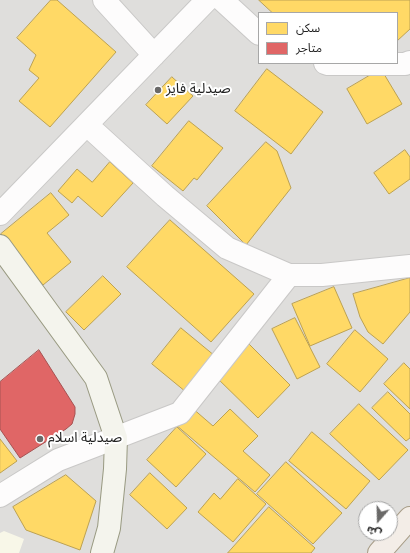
<!DOCTYPE html>
<html>
<head>
<meta charset="utf-8">
<style>
	body { margin:0 }
	#map { position:relative; width:410px; height:553px; overflow:hidden; background:#f0eeeb; font-family:"Nunito Sans","Noto Sans Arabic",sans-serif }
	canvas { display:block }
	.legend { position:absolute; left:258px; top:12px; width:140px; height:52px; box-sizing:border-box; background:#fff; border:1px solid #a7a7a7; margin:0; padding:5px 7px; list-style:none; font-size:12px; color:#222 }
	.legend li { display:flex; align-items:center; gap:8px; height:20px }
	.legend b { width:20px; border:1px solid #a7a7a7 }
	.north { position:absolute; left:358px; top:501px; width:40px; height:40px; box-sizing:border-box; background:#fff; border:1px solid #a7a7a7; border-radius:50%; rotate:200deg; font-size:11px; font-weight:700; line-height:16px; text-align:center; color:#222 }
	.north::after { content:''; display:block; margin:auto; width:14px; height:18px; background:#6a6968; clip-path:polygon(50% 0,100% 100%,50% 72%,0 100%) }
</style>
</head>
<body>
<div id="map">
<canvas width="410" height="553"></canvas>
<ul class="legend">
<li><b style="height:11px;background:#ffd966"></b>سكن</li>
<li><b style="height:11px;background:#e06666"></b>متاجر</li>
</ul>
<div class="north">ش</div>
</div>
<script>
const g = document.querySelector('canvas').getContext('2d');
g.lineJoin = 'round';
function paint(path, color) {
  g.fillStyle = color;
  g.fill(path, 'evenodd');
}
function trace(path, color, width, dash) {
  g.strokeStyle = color;
  g.lineWidth = width;
  g.lineCap = dash ? 'butt' : 'round';
  g.setLineDash(dash || []);
  g.stroke(path);
}
function drawText(font, color, halo, rows, align = 'center') {
  g.font = font + ' "Nunito Sans","Noto Sans Arabic",sans-serif';
  g.lineWidth = 4;
  g.setLineDash([]);
  g.textBaseline = 'middle';
  g.strokeStyle = halo;
  g.fillStyle = color;
  for (const [text, x, y, turn = 0] of rows) {
    g.save();
    g.translate(x, y);
    g.rotate((+turn || 0) * Math.PI / 180);
    g.textAlign = isNaN(turn) ? turn : align;
    if (halo) g.strokeText(text, 0, 0);
    g.fillText(text, 0, 0);
    g.restore();
  }
}
paint(new Path2D(`
	M0,0H410V553H0ZM259,13H397V63H259ZM366,509H390V533H366Z`), '#dfdedc');
paint(new Path2D(`
	M4,531L24,539L19,553H0V533Z`), '#f8f7e8');
const homes = new Path2D(`
	M51,0H57L116,52L50,127L19,101L39,78L29,70L36,55L17,38Z
	M259,0H410V29L397,41V13H273Z
	M267,69L323,112L291,154L235,111Z
	M381,69L402,104L367,124L347,89Z
	M172,77L193,96L167,124L146,105Z
	M189,121L223,148L197,180L194,178L183,191L152,166Z
	M266,142L277,151L291,188L246,245L207,206Z
	M405,150L410,157V179L389,194L374,173Z
	M110,162L133,183L102,217L78,196L72,203L58,191L77,169L92,182Z
	M51,193L69,215L47,233L71,262L43,285L1,234Z
	M170,220L254,294L211,342L127,267Z
	M103,276L121,294L84,330L66,312Z
	M410,278V312L383,344L368,332L360,317L353,294Z
	M334,287L352,328L310,346L292,304Z
	M295,318L320,367L297,379L272,329Z
	M181,328L215,356L186,392L152,364Z
	M355,330L388,359L360,392L327,364Z
	M248,343L290,385L258,418L215,376Z
	M404,363L410,369V409L384,384Z
	M388,392L410,414V438L406,441L372,408Z
	M359,404L408,450L379,480L330,434Z
	M191,407L213,426L230,409L258,436L243,451L270,475L255,492L176,425Z
	M177,427L206,454L176,487L147,460Z
	M312,432L370,481L346,509L289,461Z
	M0,439L17,461L0,473Z
	M286,462L342,513L313,544L257,494Z
	M150,473L187,508L167,529L130,495Z
	M66,475L96,501L80,550L26,530L13,507Z
	M238,479L266,504L233,542L198,512L214,493L220,499Z
	M269,507L315,548L311,553H228Z`);
paint(homes, '#ffd966');
trace(homes, '#bda252', 1);
const shops = new Path2D(`
	M39,350L75,407V414L72,424L66,429L20,458L0,429V382Z`);
paint(shops, '#e06666');
trace(shops, '#a75252', 1);
const street = new Path2D(`
	M104,0L154,55
	M222,0L259,34
	M325,63L328,64H405L410,62
	M87,125L165,196L227,248L289,275H322L410,266
	M0,214L207,0
	M0,496L58,460L180,413L289,275`);
const secondary = new Path2D(`
	M0,246L96,378L116,438L115,469L109,528L102,553`);
const primary = new Path2D(`
	M379,553L410,518`);
trace(street, '#c9c8c7', 24);
trace(secondary, '#999a82', 24);
trace(primary, '#a79c86', 24);
trace(street, '#fdfcfc', 22);
trace(secondary, '#f4f4ed', 22);
trace(primary, '#f3ede7', 22);
for (const [x, y, r, color] of [
	[158,90,4,"#6a6968"],
	[40,439,4,"#6a6968"]
]) {
  const dot = new Path2D();
  dot.arc(x, y, r, 0, 2 * Math.PI);
  g.fillStyle = color;
  g.fill(dot);
  trace(dot, '#fff', 1.5);
}
drawText('14px', '#222', '#fff', [
	["صيدلية فايز",166,90],
	["صيدلية اسلام",48,439]
], 'left');
</script>
</body>
</html>
